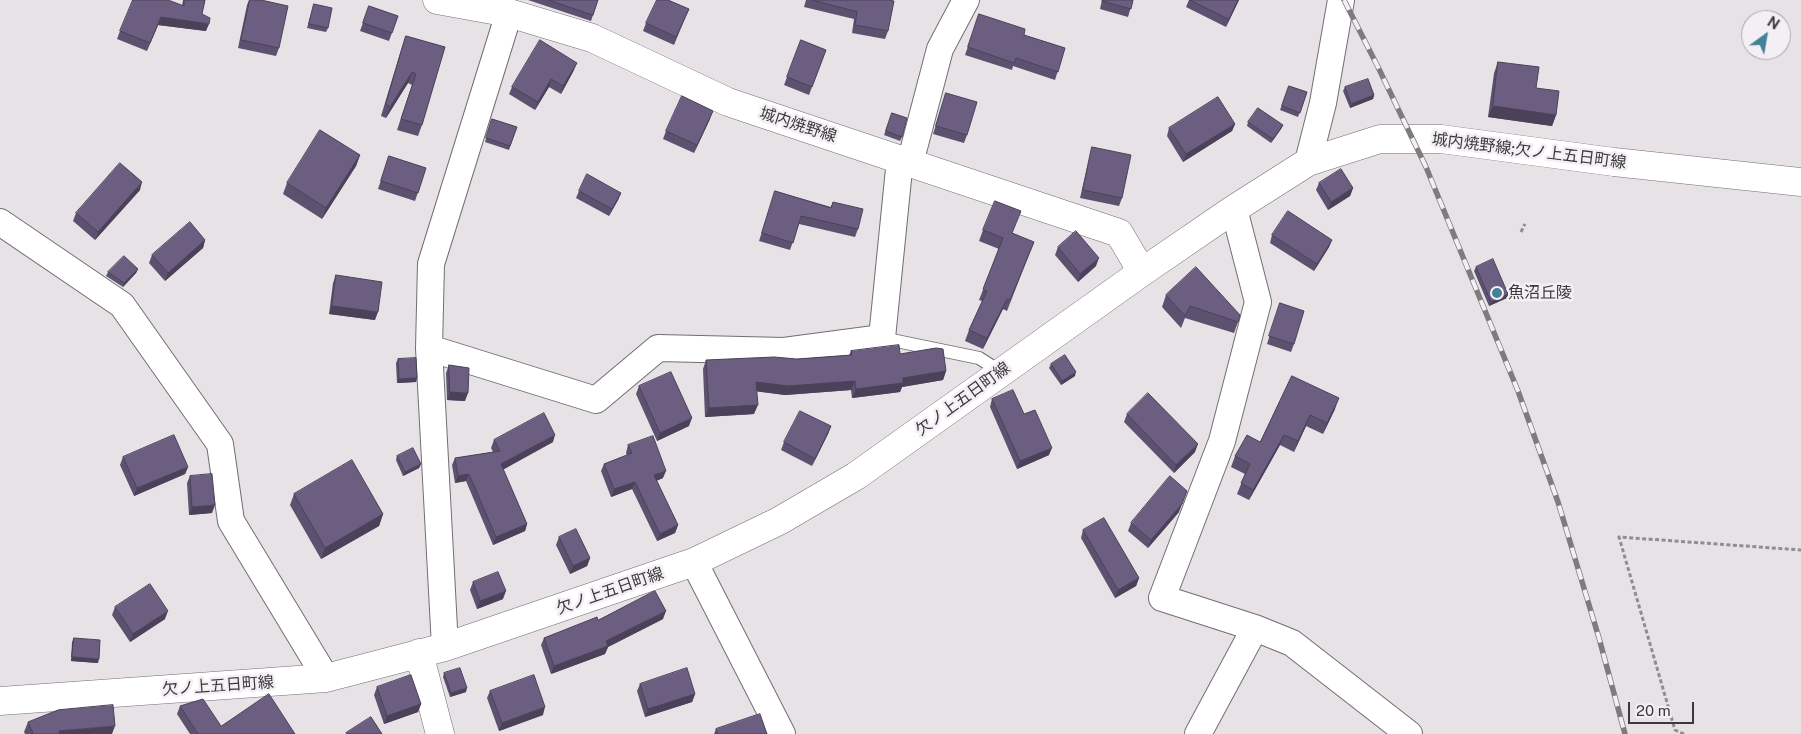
<!DOCTYPE html>
<html>
<head>
<meta charset="utf-8">
<style>
	body { margin:0 }
	#map { position:relative; width:1801px; height:734px; overflow:hidden; background:#e6e2e6; font-family:"Public Sans",sans-serif }
	canvas { display:block }
	.north { position:absolute; left:1741px; top:10px; width:50px; height:50px; box-sizing:border-box; background:#f3eff4; border:1px solid #a9a6aa; border-radius:50%; rotate:32deg; font-size:14px; font-weight:700; line-height:20px; text-align:center; color:#3b393b }
	.north::after { content:''; display:block; margin:auto; width:18px; height:22px; background:#438296; clip-path:polygon(50% 0,100% 100%,50% 72%,0 100%) }
	.scale { position:absolute; left:1628px; top:702px; width:66px; height:22px; box-sizing:border-box; border:2px solid #3b393b; border-top:0; padding-left:6px; font-size:15px; line-height:18px; white-space:nowrap; color:#3b393b; -webkit-text-stroke:4px #f3eff4; paint-order:stroke }
</style>
</head>
<body>
<div id="map">
<canvas width="1801" height="734"></canvas>
<div class="north">N</div>
<div class="scale">20 m</div>
</div>
<script>
const g = document.querySelector('canvas').getContext('2d');
g.lineJoin = 'round';
function trace(path, color, width, dash) {
  g.strokeStyle = color;
  g.lineWidth = width;
  g.lineCap = dash ? 'butt' : 'round';
  g.setLineDash(dash || []);
  g.stroke(path);
}
function paint(path, color) {
  g.fillStyle = color;
  g.fill(path, 'evenodd');
}
function drawText(font, color, halo, rows, align = 'center') {
  g.font = font + ' "Public Sans","Noto Sans JP",sans-serif';
  g.lineWidth = 5;
  g.setLineDash([]);
  g.textBaseline = 'middle';
  g.strokeStyle = halo;
  g.fillStyle = color;
  for (const [text, x, y, turn = 0] of rows) {
    g.save();
    g.translate(x, y);
    g.rotate((+turn || 0) * Math.PI / 180);
    g.textAlign = isNaN(turn) ? turn : align;
    if (halo) g.strokeText(text, 0, 0);
    g.fillText(text, 0, 0);
    g.restore();
  }
}
const lane = new Path2D(`
	M882,338L979,358L1001,372`);
const street = new Path2D(`
	M1308,162L1323,103L1341,0
	M910,163L940,49L966,0
	M1234,209L1258,302L1222,441L1162,598L1255,628L1292,643L1409,734
	M0,222L122,305L220,444L231,521L326,678
	M429,348L596,400L658,348L784,351L882,338L900,159
	M694,562L782,734
	M445,647L429,348L431,264L509,13
	M1198,734L1255,628`);
const secondary = new Path2D(`
	M437,0L509,13L592,38L728,102L1119,233L1142,272
	M419,653L440,734
	M0,701L326,678L445,647L694,562L779,521L856,476L1142,272L1234,209L1308,162L1380,139H1441L1614,162L1801,182`);
trace(lane, '#726e72', 14);
trace(street, '#726e72', 28);
trace(secondary, '#726e72', 29);
trace(new Path2D(`
	M1521,232L1525,224
	M1684,734L1675,730L1619,537L1801,550`), '#908d90', 3, [4, 2.5]);
trace(lane, '#fff', 12);
trace(street, '#fff', 26);
trace(secondary, '#fff', 28);
const rail = new Path2D(`
	M1344,0L1378,67L1426,167L1518,391L1558,502L1599,638L1625,734`);
trace(rail, '#7e7b7e', 5.5);
trace(rail, '#f3eff4', 4, [11]);
paint(new Path2D(`
	M183,0H205L202,14L206,31L158,25L147,51L117,39L120,31L182,6Z
	M249,0L279,48L276,56L238,48L247,5Z
	M528,0H598L591,21Z
	M806,0H888V31L885,39L852,33L854,19L804,7Z
	M1102,0H1133L1128,17L1100,9Z
	M1189,0H1239L1226,27L1186,7Z
	M314,4L328,28L326,32L307,28Z
	M369,6L398,16L389,41L360,31Z
	M689,9L674,45L643,31L646,23Z
	M979,14L1024,35L1065,48L1055,80L1013,66L1012,70L965,55Z
	M406,36L445,47L422,125L418,136L397,130L412,85L408,83L386,118L381,116L402,47Z
	M801,40L826,50L809,95L784,85Z
	M1498,62L1536,88L1556,115L1552,126L1488,117L1494,73Z
	M574,70L561,94L549,87L535,110L509,94L512,87Z
	M1289,86L1307,92L1298,117L1280,110Z
	M1345,87L1374,95L1373,99L1350,108L1343,91Z
	M946,93L967,135L964,143L933,134Z
	M892,113L902,137L900,141L884,135Z
	M492,119L517,127L509,150L485,142Z
	M710,119L694,153L663,139L666,131Z
	M1248,122L1283,125L1281,129L1271,143L1247,126Z
	M1235,124L1232,131L1183,162L1167,136L1169,128Z
	M1092,147L1122,198L1119,206L1080,198L1090,155Z
	M360,155L356,166L322,219L283,194L287,183Z
	M389,156L426,168L415,201L378,189Z
	M1319,183L1353,188L1350,196L1328,210L1316,190Z
	M140,190L95,240L73,221L76,213Z
	M579,191L621,193L618,200L609,216L576,198Z
	M775,191L831,207L833,202L858,229L855,237L799,224L790,250L759,241Z
	M983,230L1012,233L1034,242L1007,311L1003,309L983,349L965,341L969,330L982,301L979,300L999,249L979,241Z
	M1272,235L1332,240L1329,247L1314,271L1270,243Z
	M205,240L203,248L165,281L149,263L152,255Z
	M1058,247L1096,266L1078,282L1055,255Z
	M1476,267L1508,294L1507,298L1489,306L1474,271Z
	M138,269L136,273L123,287L106,276L108,272Z
	M336,275L375,320L329,314L333,283Z
	M1166,295L1238,322L1234,333L1185,318L1181,328L1162,307Z
	M1280,303L1294,344L1291,352L1267,344Z
	M851,351L900,354L946,371L943,380L902,387L900,392L852,398L851,390L785,395L757,391L754,414L705,417L703,369L706,360L797,359L849,355Z
	M398,359L417,378L416,382L397,383L396,363Z
	M1051,364L1075,376L1061,385L1049,368Z
	M449,365L465,401L447,400L446,373Z
	M1292,376L1335,409L1323,434L1306,426L1294,452L1280,445L1249,500L1237,494L1245,474L1231,467L1235,456L1260,442Z
	M639,386L689,426L657,441L636,394Z
	M992,399L1024,414L1049,455L1017,469L990,407Z
	M1127,414L1195,452L1174,473L1124,422Z
	M831,426L828,434L812,466L781,450L784,442Z
	M494,440L553,442L503,469L527,524L525,531L493,545L466,481L455,483L452,465L455,458L493,452L491,448Z
	M628,445L663,478L656,481L678,525L675,533L657,541L632,489L611,497L601,471L604,464L627,455L626,453Z
	M397,456L421,464L419,468L403,476L396,460Z
	M123,457L188,467L185,474L134,496L120,465Z
	M190,476L212,513L189,515L187,483Z
	M294,494L383,514L379,526L321,559L290,505Z
	M1179,512L1148,548L1128,531L1131,523Z
	M1083,530L1139,578L1136,586L1115,598L1081,538Z
	M559,537L590,558L587,566L570,574L556,545Z
	M473,582L503,599L477,609L470,590Z
	M115,607L165,619L130,642L112,615Z
	M663,619L608,647L605,654L551,674L541,645L544,638L598,620Z
	M74,638L98,663L71,661L72,642Z
	M444,673L466,692L450,697L443,677Z
	M640,684L695,694L692,702L645,717L637,691Z
	M377,687L421,704L418,712L384,724L374,695Z
	M490,691L543,715L499,731L487,698Z
	M180,706L221,726L295,734H190L177,714Z
	M28,722L112,734H25L24,732Z
	M716,729L767,734H714Z`), '#5c516f');
paint(new Path2D(`
	M1238,0H1239L1226,27L1229,19Z
	M161,17L209,24L206,31L158,25L147,51Z
	M577,63L574,70L561,94L563,86Z
	M412,72L408,83L386,118L390,107Z
	M551,79L549,87L535,110L538,102Z
	M1374,95L1373,99L1350,108L1351,104Z
	M1493,106L1556,115L1552,126L1488,117Z
	M713,111L710,119L694,153L697,145Z
	M1235,124L1232,131L1183,162L1186,154Z
	M1283,125L1281,129L1271,143L1273,139Z
	M360,155L356,166L322,219L326,208Z
	M142,182L140,190L95,240L98,232Z
	M1353,188L1350,196L1328,210L1331,202Z
	M621,193L618,200L609,216L612,209Z
	M205,240L203,248L165,281L168,273Z
	M1332,240L1329,247L1314,271L1317,264Z
	M1099,258L1096,266L1078,282L1080,274Z
	M138,269L136,273L123,287L124,283Z
	M1508,294L1507,298L1489,306L1491,302Z
	M1007,299L1003,309L983,349L987,338Z
	M332,306L378,312L375,320L329,314Z
	M946,371L943,380L902,387L900,392L852,398L856,389L903,378Z
	M1076,372L1075,376L1061,385L1062,381Z
	M417,378L416,382L397,383L399,379Z
	M855,381L851,390L785,395L753,391L756,382Z
	M450,392L468,393L465,401L447,400Z
	M1339,398L1335,409L1323,434L1327,423Z
	M758,405L754,414L705,417L709,408Z
	M1310,415L1306,426L1294,452L1298,441Z
	M692,418L689,426L657,441L660,433Z
	M831,426L828,434L812,466L815,459Z
	M555,435L553,442L499,472L501,464Z
	M1284,435L1280,445L1249,500L1253,490Z
	M1198,444L1195,452L1174,473L1176,465Z
	M1052,448L1049,455L1017,469L1020,461Z
	M421,464L419,468L403,476L405,472Z
	M188,467L185,474L134,496L137,488Z
	M666,471L663,478L651,483L654,475Z
	M469,474L466,481L455,483L458,476Z
	M635,482L632,489L611,497L614,489Z
	M1187,491L1179,512L1148,548L1151,540Z
	M215,505L212,513L189,515L192,507Z
	M383,514L379,526L321,559L325,548Z
	M527,524L525,531L493,545L496,537Z
	M678,525L675,533L657,541L660,534Z
	M590,558L587,566L570,574L573,566Z
	M1139,578L1136,586L1115,598L1118,590Z
	M506,591L503,599L477,609L480,601Z
	M168,611L165,619L130,642L133,634Z
	M666,611L663,619L608,647L605,654L551,674L554,666L606,641Z
	M72,657L99,659L98,663L71,661Z
	M467,688L466,692L450,697L451,693Z
	M695,694L692,702L645,717L648,709Z
	M421,704L418,712L384,724L387,716Z
	M545,707L543,715L499,731L502,723Z
	M115,726L112,734H58L59,731Z`), '#4b425a');
const building = new Path2D(`
	M133,0H168L184,6V0H205L202,14L210,18L209,24L161,17L150,43L120,31Z
	M250,0H261L288,6L279,48L241,40Z
	M549,0H598L593,15Z
	M657,0H668L689,9L676,37L646,23Z
	M812,0H888L894,1L888,31L855,25L857,12Z
	M1103,0H1133L1131,9L1102,1Z
	M1190,0H1238L1229,19Z
	M314,4L332,8L328,28L309,24Z
	M369,6L398,16L392,33L363,23Z
	M979,14L1025,29L1024,35L1065,48L1058,72L1016,58L1014,63L968,47Z
	M406,36L445,47L422,125L401,119L416,74L412,72L390,107L386,104Z
	M540,40L577,63L563,86L551,79L538,102L512,87Z
	M801,40L826,50L812,87L787,77Z
	M1498,62L1539,67L1536,88L1559,91L1556,115L1493,106Z
	M1368,79L1374,95L1351,104L1345,87Z
	M1289,86L1307,92L1300,113L1282,106Z
	M946,93L977,102L967,135L936,126Z
	M682,96L713,111L697,145L666,131Z
	M1218,97L1235,124L1186,154L1169,128Z
	M1258,108L1283,125L1273,139L1248,122Z
	M892,113L907,118L902,137L886,131Z
	M492,119L517,127L510,146L486,138Z
	M320,130L360,155L326,208L287,183Z
	M1092,147L1131,155L1122,198L1083,190Z
	M389,156L426,168L418,193L381,181Z
	M120,163L142,182L98,232L76,213Z
	M1341,169L1353,188L1331,202L1319,183Z
	M587,174L621,193L612,209L579,191Z
	M775,191L831,208L833,202L863,209L858,229L801,216L793,243L762,233Z
	M995,201L1021,211L1012,233L1034,242L1010,300L1007,299L987,338L969,330L987,291L983,289L1003,238L983,230Z
	M1288,211L1332,240L1317,264L1272,235Z
	M190,222L205,240L168,273L152,255Z
	M1076,231L1099,258L1080,274L1058,247Z
	M124,256L138,269L124,283L108,272Z
	M1493,259L1508,294L1491,302L1476,267Z
	M1196,267L1240,315L1238,322L1190,306L1185,316L1166,295Z
	M336,275L382,282L378,312L332,306Z
	M1280,303L1304,311L1294,344L1269,336Z
	M899,345L900,354L936,348L943,349L946,371L903,378V383L856,389L855,381L788,386L756,382L758,405L709,408L706,360L774,357L797,359L852,355L851,351Z
	M1065,355L1076,372L1062,381L1051,364Z
	M416,358L417,378L399,379L398,359Z
	M449,365L469,368L468,393L450,392Z
	M671,372L692,418L660,433L639,386Z
	M1292,376L1339,398L1327,423L1310,415L1298,441L1284,435L1253,490L1241,483L1250,464L1235,456L1247,435L1260,442Z
	M1013,390L1024,414L1035,410L1052,448L1020,461L992,399Z
	M1148,393L1198,444L1176,465L1127,414Z
	M800,411L831,426L815,459L784,442Z
	M544,413L555,435L501,464L527,524L496,537L469,474L458,476L455,458L500,451L494,440Z
	M174,435L188,467L137,488L123,457Z
	M653,436L666,471L654,475L678,525L660,534L635,482L614,489L604,464L632,453L628,445Z
	M413,448L421,464L405,472L397,456Z
	M352,460L383,514L325,548L294,494Z
	M212,474L215,505L192,507L190,476Z
	M1170,476L1187,491L1182,504L1151,540L1131,523Z
	M1104,518L1139,578L1118,590L1083,530Z
	M576,529L590,558L573,566L559,537Z
	M498,572L506,591L480,601L473,582Z
	M150,584L168,611L133,634L115,607Z
	M655,591L666,611L606,641L608,646L554,666L544,638L597,617L598,620Z
	M74,638L100,640L99,659L72,657Z
	M460,668L467,688L451,693L444,673Z
	M687,668L695,694L648,709L640,684Z
	M411,675L421,704L387,716L377,687Z
	M534,675L545,707L502,723L490,691Z
	M269,694L295,734H198L180,706L203,699L221,726Z
	M113,705L115,726L59,731L60,734H31L33,733L28,722L58,710Z
	M760,714L767,734H718L716,729Z
	M371,717L382,734H347L346,733Z`);
paint(building, '#6b5e81');
trace(building, '#4b425a', 1);
for (const [x, y, r, color] of [
	[1497,293,6,"#438296"]
]) {
  const dot = new Path2D();
  dot.arc(x, y, r, 0, 2 * Math.PI);
  g.fillStyle = color;
  g.fill(dot);
  trace(dot, '#f3eff4', 2);
}
drawText('16px', '#3b393b', '#f3eff4', [
	["城内焼野線",798,125,18],
	["城内焼野線;欠ノ上五日町線",1529,151,7],
	["欠ノ上五日町線",963,399,-36],
	["欠ノ上五日町線",610,591,-19],
	["欠ノ上五日町線",218,686,-4]
]);
drawText('16px', '#3b393b', '#f3eff4', [
	["魚沼丘陵",1508,293]
], 'left');
</script>
</body>
</html>
